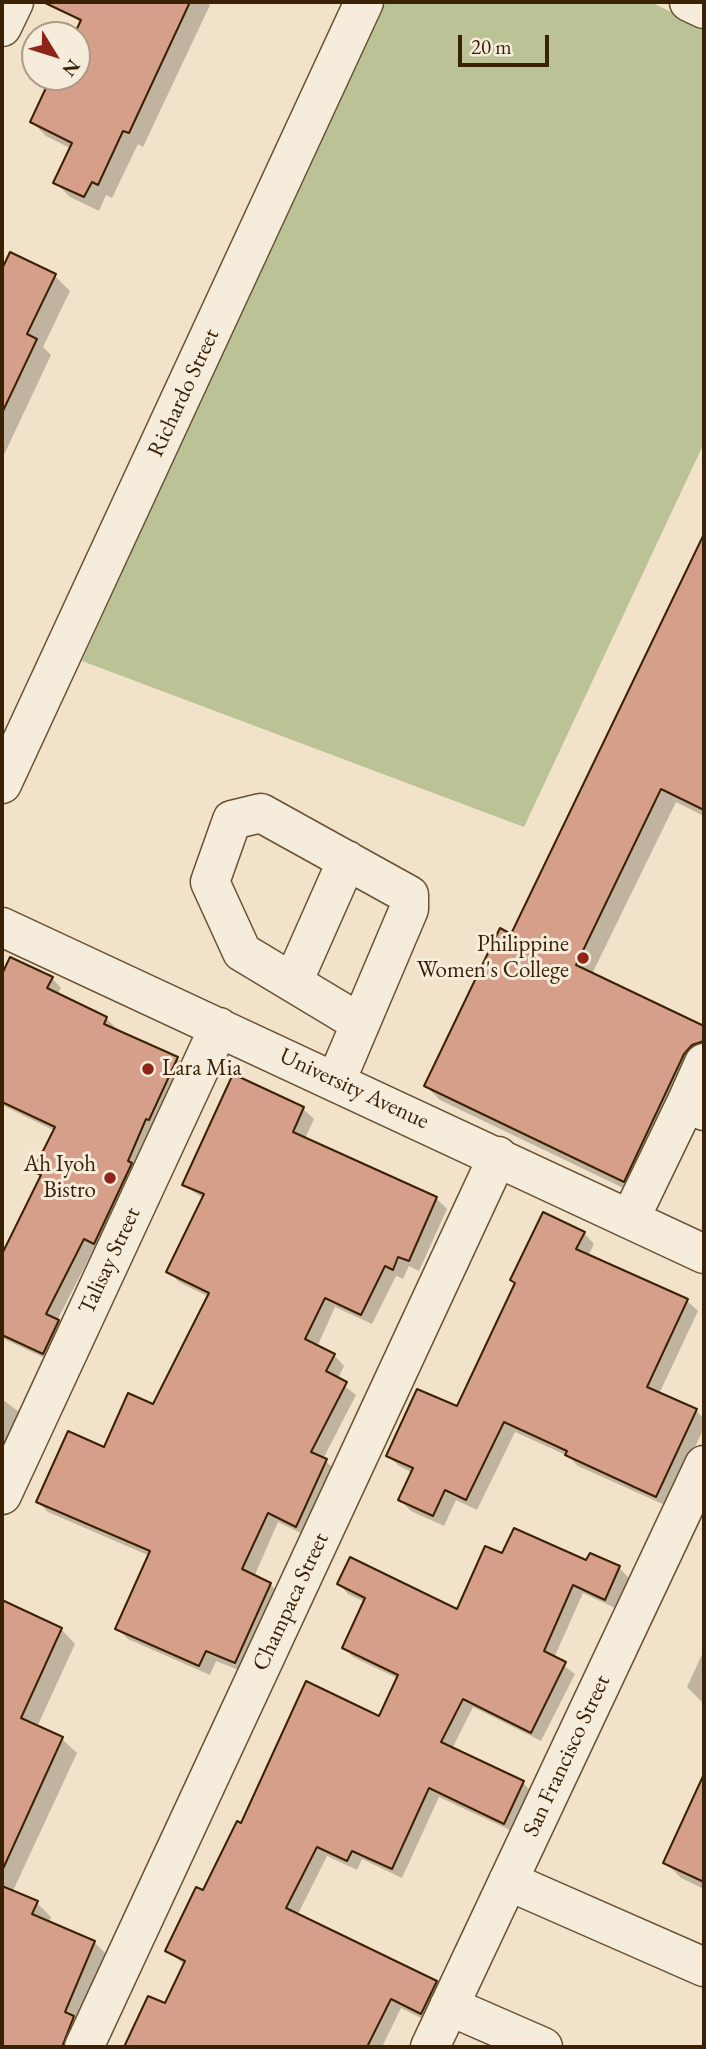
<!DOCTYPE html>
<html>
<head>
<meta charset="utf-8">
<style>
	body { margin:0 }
	#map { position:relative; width:706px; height:2049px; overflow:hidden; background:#f1e2c9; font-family:"EB Garamond",serif }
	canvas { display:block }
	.frame { position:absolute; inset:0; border:4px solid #3a2103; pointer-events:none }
	.north { position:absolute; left:21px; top:21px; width:70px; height:70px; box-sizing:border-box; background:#f6ecdc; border:2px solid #ab9b85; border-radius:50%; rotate:128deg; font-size:19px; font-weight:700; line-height:28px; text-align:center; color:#3a2103 }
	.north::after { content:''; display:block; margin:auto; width:24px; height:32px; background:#8f2418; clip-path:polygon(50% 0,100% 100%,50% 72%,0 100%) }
	.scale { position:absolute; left:458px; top:35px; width:91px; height:32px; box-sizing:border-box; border:4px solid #3a2103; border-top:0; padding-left:9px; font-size:21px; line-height:24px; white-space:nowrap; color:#3a2103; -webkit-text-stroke:5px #f6ecdc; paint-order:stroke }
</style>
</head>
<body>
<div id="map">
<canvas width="706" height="2049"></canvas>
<div class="frame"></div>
<div class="north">N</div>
<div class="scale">20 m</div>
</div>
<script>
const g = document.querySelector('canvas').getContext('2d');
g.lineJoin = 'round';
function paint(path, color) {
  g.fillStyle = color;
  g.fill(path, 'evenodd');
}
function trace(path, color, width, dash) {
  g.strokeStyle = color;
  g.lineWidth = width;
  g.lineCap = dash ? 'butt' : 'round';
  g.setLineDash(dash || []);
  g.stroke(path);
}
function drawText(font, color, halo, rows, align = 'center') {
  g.font = font + ' "EB Garamond",serif';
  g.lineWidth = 6;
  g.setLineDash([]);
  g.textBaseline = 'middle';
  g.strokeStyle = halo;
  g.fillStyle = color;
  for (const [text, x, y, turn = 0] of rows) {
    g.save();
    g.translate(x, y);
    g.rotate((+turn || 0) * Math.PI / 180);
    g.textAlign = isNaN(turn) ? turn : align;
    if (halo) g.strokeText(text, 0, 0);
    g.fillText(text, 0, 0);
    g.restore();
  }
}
paint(new Path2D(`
	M378,2H650L704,27V443L524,827L82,661Z`), '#bbc396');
paint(new Path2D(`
	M78,2H206L210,5L143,147L138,144L112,198L106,195L99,211L70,197L55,182L72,149L46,136L32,122L55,77H77L76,35L81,24L72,14Z
	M11,255L55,276L70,291L43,347L51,355L2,459V291L7,280L2,273Z
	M704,538V816L676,802L592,974L704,1028V1061L638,1195L440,1100L426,1086L512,936Z
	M2,973L52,978L61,988L57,995L106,1018L116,1028L114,1031L177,1059L187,1068L104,1252L94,1248L57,1321L68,1331L53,1362L2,1338V1258L41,1177L35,1171L55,1131L2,1105Z
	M233,1077L303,1109L314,1119L305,1139L436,1198L447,1209L419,1271L409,1266L403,1279L396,1276L372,1324L335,1307L317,1347L334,1355L344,1366L337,1380L356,1395L323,1459L337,1471L307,1536L278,1522L254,1577L270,1584L281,1595L246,1673L216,1661L210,1675L128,1639L117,1628L150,1556L48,1512L38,1502L154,1406L209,1297L179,1282L168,1271L204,1199L184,1185Z
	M584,1233L594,1244L588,1256L687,1301L698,1311L659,1394L696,1411L704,1418V1428L667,1506L578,1466L568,1456L515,1432L477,1510L456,1500L444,1526L411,1511L400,1500L413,1473L399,1466L388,1456L458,1408Z
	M2,1399L23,1415L2,1458Z
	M503,1556L619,1568L629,1578L615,1608L583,1593L554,1658L575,1674L541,1741L473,1707L452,1749L523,1783L533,1793L514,1832L439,1797L402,1878L362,1859L357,1870L327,1856L297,1916L436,1982L446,1992L431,2023L401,2008L382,2047H126L149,1998L166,2006L185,1965L167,1951L241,1825L380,1718L399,1679L353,1657L344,1647L365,1602L348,1594L339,1584L458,1612Z
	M2,1602L61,1629L75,1644L37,1727L62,1739L77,1753L12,1893L37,1903L51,1917L48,1923L94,1942L109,1957L80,2047H2Z
	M704,1650V1704L687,1687Z
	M704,1779V1889L681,1878L665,1862Z`), '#0003');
const building = new Path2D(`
	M43,2H190L129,133L123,131L98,185L92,182L84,197L53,183L72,143L30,122L51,77H77V35H74L81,20Z
	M10,252L56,274L27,334L37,339L2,413V269Z
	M704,534V810L661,789L576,965L704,1026V1041L692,1045L684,1054L624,1182L424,1086L500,928L511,934Z
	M10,957L53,977L47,988L107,1017L104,1024L178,1057L149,1120L146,1119L128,1161L132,1163L94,1244L84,1239L46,1314L59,1320L43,1354L2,1335V1254L41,1175L33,1171L55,1127L2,1102V974Z
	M233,1074L304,1107L293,1132L437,1197L409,1261L398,1257L393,1270L385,1266L361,1315L325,1298L305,1339L335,1354L326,1371L347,1382L311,1452L327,1459L296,1527L268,1513L242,1569L271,1583L235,1663L206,1651L199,1666L115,1629L150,1551L36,1502L68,1431L104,1447L128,1393L153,1404L209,1293L166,1272L204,1194L182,1185Z
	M543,1212L585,1232L576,1249L688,1299L647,1387L697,1409L656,1497L565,1455L567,1451L504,1422L466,1500L445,1490L433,1516L398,1500L413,1468L386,1456L417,1389L457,1406L515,1283L510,1280Z
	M514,1528L586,1560L590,1553L620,1566L605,1600L573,1585L544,1651L566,1662L531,1733L463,1699L441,1742L524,1781L504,1824L429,1788L392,1869L352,1851L347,1861L317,1847L286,1908L437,1981L421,2014L391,1999L367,2047H124L148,1996L165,2003L185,1961L165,1951L196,1887L203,1890L237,1821L241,1823L306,1681L379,1716L398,1675L342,1648L365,1598L337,1584L350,1557L457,1609L485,1546L502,1553Z
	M2,1600L62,1628L21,1718L63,1737L2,1871Z
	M704,1774V1882L663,1863Z
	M2,1886L38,1901L32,1914L95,1941L65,2012L74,2016L62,2047H2Z`);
paint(building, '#d69f8a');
trace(building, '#3a2103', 2);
const minor = new Path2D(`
	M689,2L704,9
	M2,27L14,2
	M2,784L364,2
	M2,927L704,1254
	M293,982L347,860
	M336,1081L409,909V895L261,813L232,820L210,882L242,952L360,1023
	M686,1103L704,1063
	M630,1219L686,1103L704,1111
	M2,1495L219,1027
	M508,1881L704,1967
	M449,2006L543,2047
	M84,2047L498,1156
	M430,2047L704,1465`);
trace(minor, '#685134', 41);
trace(minor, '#f6ecdc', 38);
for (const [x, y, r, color] of [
	[583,958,7,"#8f2418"],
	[148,1069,7,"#8f2418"],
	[110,1178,7,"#8f2418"]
]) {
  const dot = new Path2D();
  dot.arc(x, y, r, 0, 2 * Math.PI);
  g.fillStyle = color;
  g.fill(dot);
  trace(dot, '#f6ecdc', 2.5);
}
drawText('23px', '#3a2103', '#f6ecdc', [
	["Richardo Street",184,393,-65],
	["University Avenue",354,1089,25],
	["Talisay Street",110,1261,-65],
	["Champaca Street",291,1602,-65],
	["San Francisco Street",567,1756,-65]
]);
drawText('23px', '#3a2103', '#f6ecdc', [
	["Philippine",569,945],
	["Women's College",569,971],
	["Lara Mia",162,1069,"left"],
	["Ah Iyoh",96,1165],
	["Bistro",96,1191]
], 'right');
</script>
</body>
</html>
